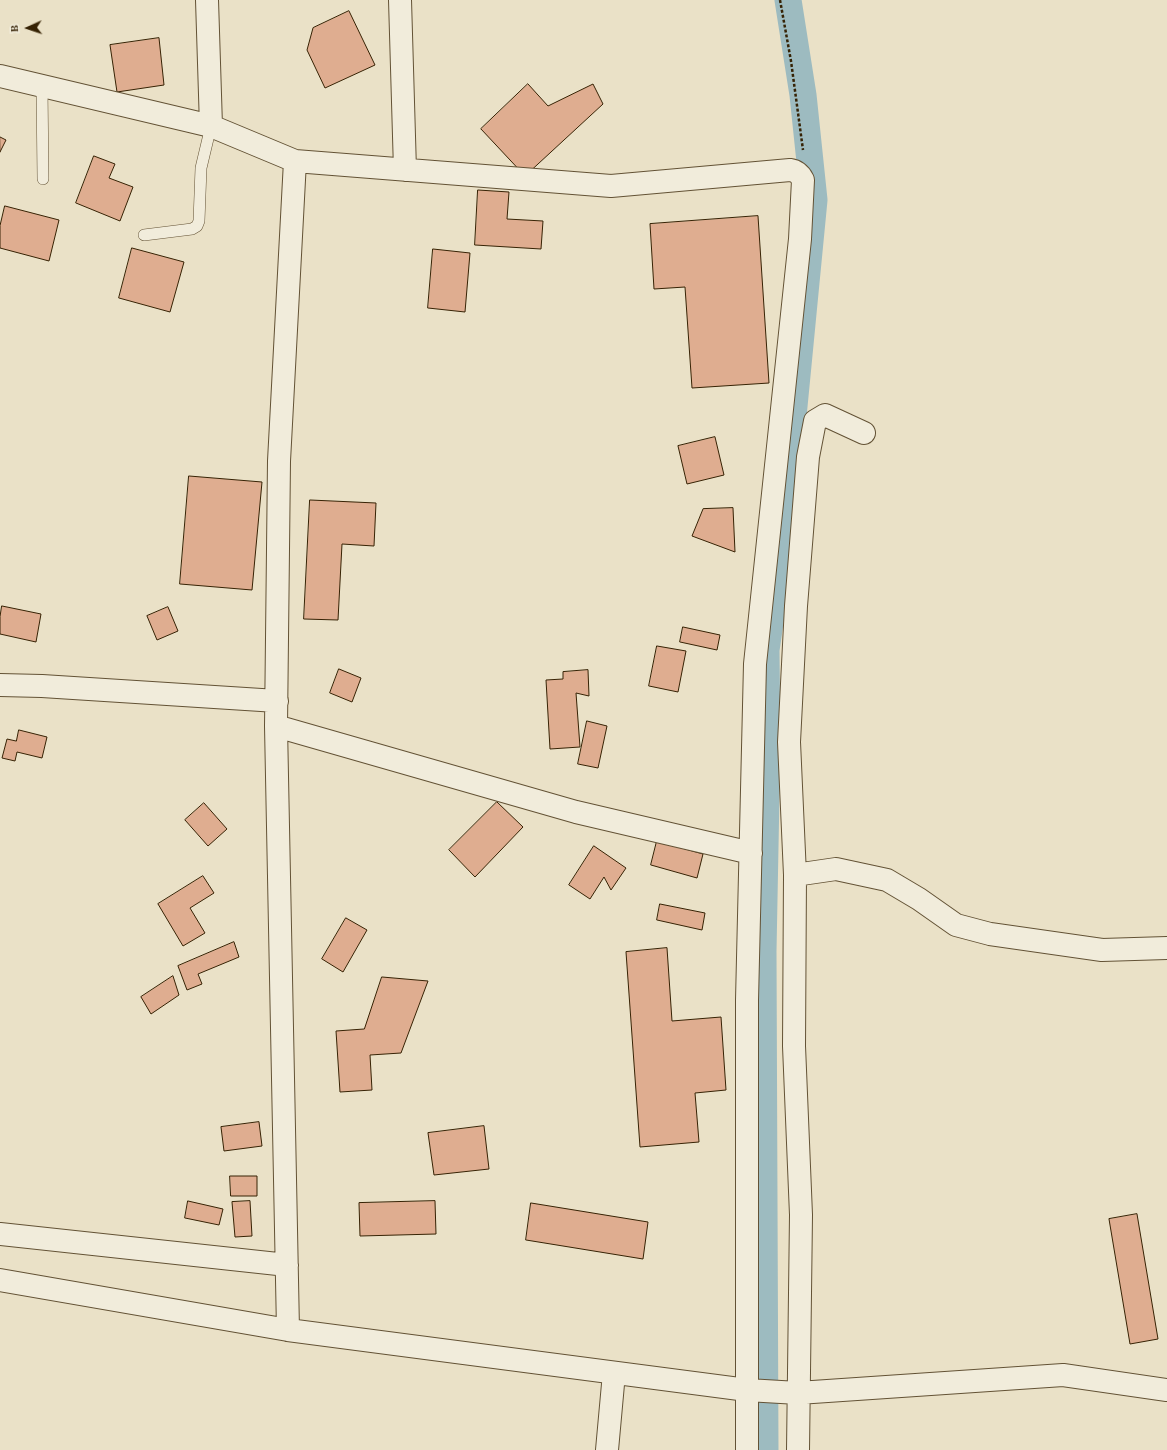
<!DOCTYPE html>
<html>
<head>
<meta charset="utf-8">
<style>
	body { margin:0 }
	#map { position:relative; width:1167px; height:1450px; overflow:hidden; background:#eae1c7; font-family:"Old Standard TT",serif }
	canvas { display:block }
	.north { position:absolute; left:8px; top:8px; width:40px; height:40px; -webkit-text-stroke:3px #f1ecdb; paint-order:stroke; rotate:267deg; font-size:11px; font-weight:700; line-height:16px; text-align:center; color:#362204 }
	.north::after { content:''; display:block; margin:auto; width:14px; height:18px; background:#362204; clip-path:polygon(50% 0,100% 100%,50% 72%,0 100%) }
</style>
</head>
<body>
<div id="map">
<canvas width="1167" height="1450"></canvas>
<div class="north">B</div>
</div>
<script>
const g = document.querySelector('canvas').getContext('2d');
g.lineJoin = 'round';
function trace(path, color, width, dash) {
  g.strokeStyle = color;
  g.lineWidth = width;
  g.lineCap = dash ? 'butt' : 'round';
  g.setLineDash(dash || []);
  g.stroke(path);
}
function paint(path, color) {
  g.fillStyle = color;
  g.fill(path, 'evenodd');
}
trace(new Path2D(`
	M765,1450L763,951L767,743L766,650L779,561L814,200L803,95L788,0`), '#9dbbc0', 27);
const building = new Path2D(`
	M349,11L375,65L325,88L307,50L313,28Z
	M159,38L164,85L117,92L110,45Z
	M528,84L548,106L593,84L603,104L525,176L481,129Z
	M0,137L6,140L0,152Z
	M94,156L115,164L109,178L133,187L120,221L76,203Z
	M478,190L509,192L507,219L543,221L541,249L475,245Z
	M5,206L59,220L49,261L0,248V226Z
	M758,216L769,383L692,388L685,287L654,289L650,224Z
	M132,248L184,262L170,312L119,298Z
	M433,249L470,253L465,312L428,308Z
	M715,437L724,475L687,484L678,446Z
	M189,476L262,482L252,590L180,584Z
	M310,500L376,503L374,546L342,544L338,620L304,619Z
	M733,508L735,552L692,536L703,509Z
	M2,606L41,614L36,642L0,634V617Z
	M168,607L178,631L157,640L147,616Z
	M683,627L720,635L717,650L680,642Z
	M657,646L686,651L678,692L649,686Z
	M339,669L361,678L352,702L330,693Z
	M588,670L589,696L576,693L580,747L550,749L546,680L563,679V672Z
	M587,721L607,726L598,768L578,764Z
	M19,730L47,737L42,758L17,752L15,761L2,758L7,739L16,741Z
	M497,802L523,827L475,877L449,850Z
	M204,803L227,829L208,846L185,820Z
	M657,841L703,854L697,878L651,865Z
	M594,846L626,868L611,890L604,877L590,899L569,885Z
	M203,876L214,893L190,908L205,933L183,946L158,904Z
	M660,904L705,913L702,930L657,920Z
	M346,918L367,930L343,972L322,959Z
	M234,942L239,957L198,974L202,984L187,990L178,966Z
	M667,948L672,1021L721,1017L726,1090L695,1093L699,1142L640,1147L626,952Z
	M173,976L179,995L151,1014L141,997Z
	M382,977L428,981L401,1053L370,1055L372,1090L340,1092L336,1031L364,1029Z
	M259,1122L262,1146L224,1151L221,1127Z
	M484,1126L489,1169L434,1175L428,1133Z
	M230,1176H257V1196H231Z
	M188,1201L223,1209L219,1225L185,1218Z
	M250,1201L252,1236L235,1237L232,1202Z
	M435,1201L436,1234L360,1236L359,1203Z
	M531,1203L648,1222L643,1259L526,1240Z
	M1137,1214L1158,1339L1130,1344L1109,1219Z`);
paint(building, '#dfad90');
trace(building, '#362204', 1);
const lane = new Path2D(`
	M42,86L43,179
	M144,235L192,229L197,226L199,221L201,168L211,126`);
const street = new Path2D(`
	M207,0L211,126
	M400,0L405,170
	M0,76L211,126L295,161L611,186L790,170C797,171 800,174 803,180L800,239L755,664L747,1000V1450
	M0,685L42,686L277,701
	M276,726L576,812L751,853
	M795,875L836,869L887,880L919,899L956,925L990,934L1102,950L1167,948
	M0,1234L287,1265
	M0,1280L288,1330L747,1390L798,1393L1063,1375L1167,1390
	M288,1330L276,726L279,461L295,161
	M607,1450L614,1373
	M798,1450L801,1215L794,1046L795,875L789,742L796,606L808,457L815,421L825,415L864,433`);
trace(lane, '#635235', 12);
trace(street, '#635235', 24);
trace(new Path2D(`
	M780,0L791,61L803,150`), '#362204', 2.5, [3, 2]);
trace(lane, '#f1ecdb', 11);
trace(street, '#f1ecdb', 22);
</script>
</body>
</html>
